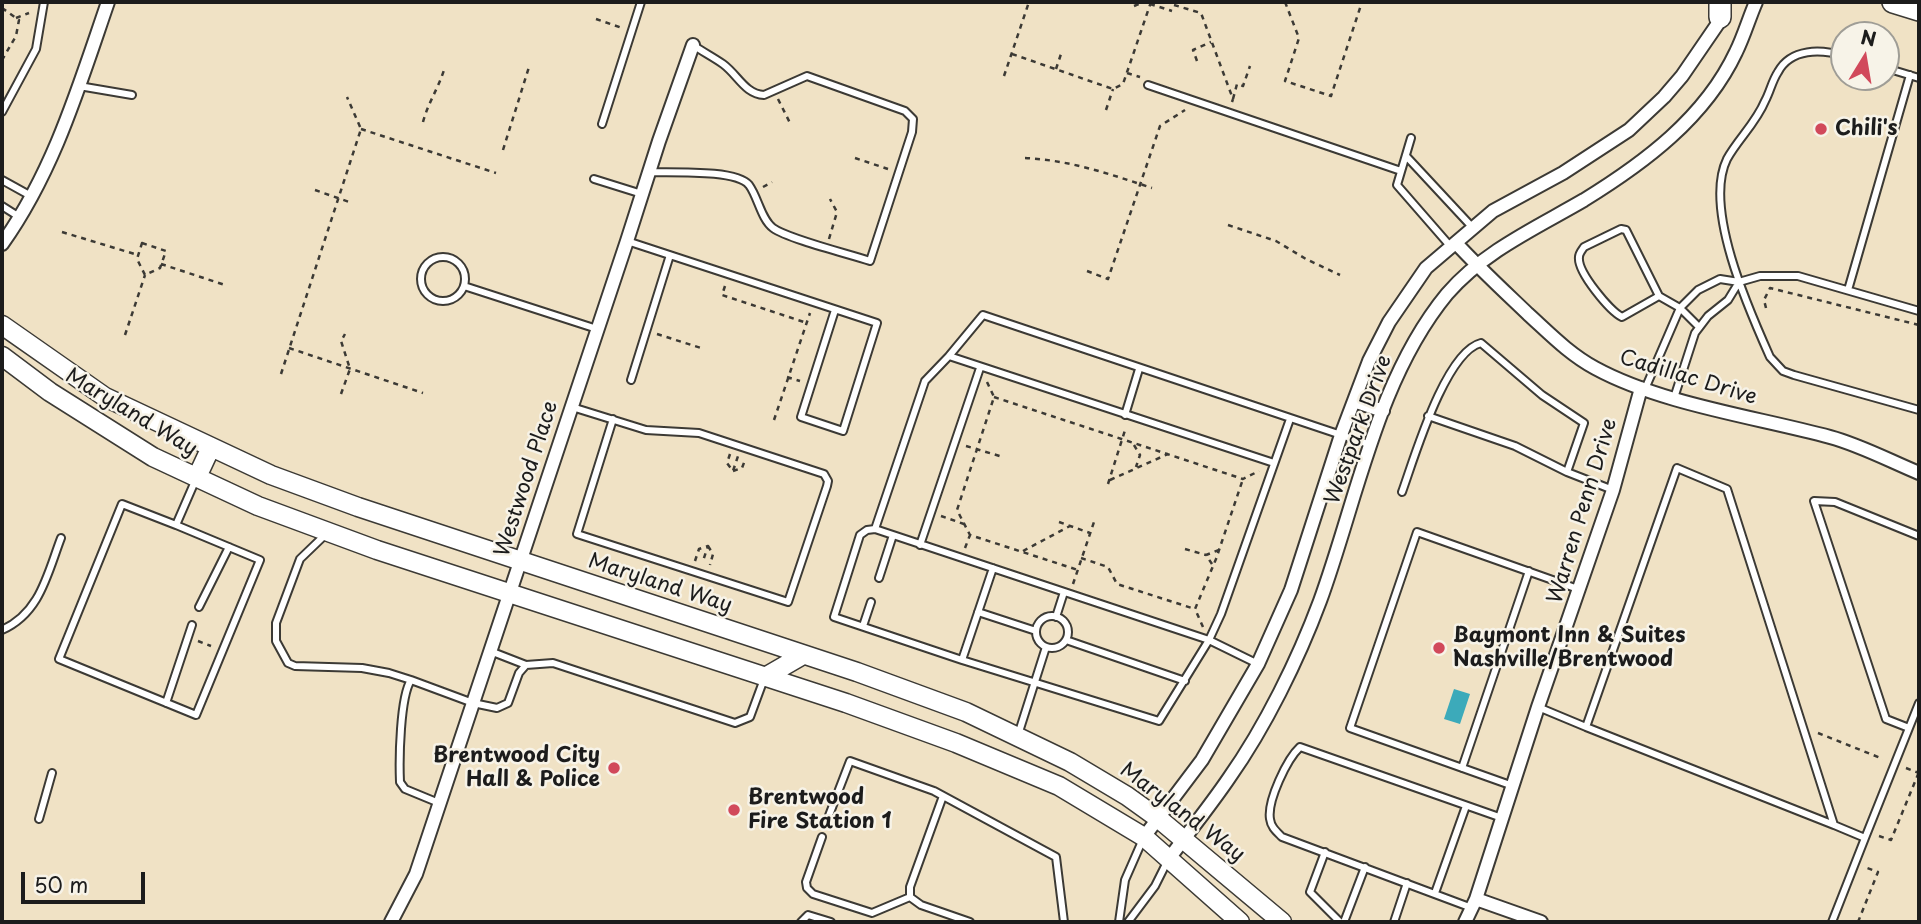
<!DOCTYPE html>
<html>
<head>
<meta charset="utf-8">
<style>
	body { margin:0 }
	#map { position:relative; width:1921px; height:924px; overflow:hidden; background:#f0e2c5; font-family:"Playpen Sans",sans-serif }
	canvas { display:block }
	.frame { position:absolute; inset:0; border:4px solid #1c1c1c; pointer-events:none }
	.north { position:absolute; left:1830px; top:21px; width:70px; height:70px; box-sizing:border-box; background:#f7f3e8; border:2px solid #9f9d96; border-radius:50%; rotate:11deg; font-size:19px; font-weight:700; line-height:28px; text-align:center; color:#1c1c1c }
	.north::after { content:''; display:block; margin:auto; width:24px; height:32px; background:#d1495b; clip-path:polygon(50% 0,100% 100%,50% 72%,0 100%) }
	.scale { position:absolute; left:21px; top:872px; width:124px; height:32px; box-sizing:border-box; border:4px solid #1c1c1c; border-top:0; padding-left:9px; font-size:21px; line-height:24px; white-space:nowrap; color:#1c1c1c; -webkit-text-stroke:5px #f7f3e8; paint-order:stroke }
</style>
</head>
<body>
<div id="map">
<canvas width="1921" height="924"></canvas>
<div class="frame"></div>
<div class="north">N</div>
<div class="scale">50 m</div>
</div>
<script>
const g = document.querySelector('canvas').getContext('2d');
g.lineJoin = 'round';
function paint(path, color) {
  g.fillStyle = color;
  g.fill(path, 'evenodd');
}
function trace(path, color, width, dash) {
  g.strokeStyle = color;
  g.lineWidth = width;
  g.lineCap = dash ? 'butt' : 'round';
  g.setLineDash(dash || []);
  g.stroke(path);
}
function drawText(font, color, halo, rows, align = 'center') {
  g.font = font + ' "Playpen Sans",sans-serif';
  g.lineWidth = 5;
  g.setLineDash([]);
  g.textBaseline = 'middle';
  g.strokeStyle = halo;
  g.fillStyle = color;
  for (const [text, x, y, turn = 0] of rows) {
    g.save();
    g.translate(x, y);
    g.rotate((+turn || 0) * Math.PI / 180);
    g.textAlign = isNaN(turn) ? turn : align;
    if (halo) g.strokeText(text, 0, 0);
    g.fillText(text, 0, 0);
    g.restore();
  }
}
paint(new Path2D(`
	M1454,689L1470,694L1460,724L1444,719Z`), '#3caaba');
const lane = new Path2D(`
	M1844,56C1821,49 1791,48 1778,72C1772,81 1770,92 1765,101C1756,123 1738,139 1727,159C1703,208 1749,310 1770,357L1783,371L1794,375L1919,410
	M1886,68L1919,78
	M1148,85L1401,171
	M79,86L132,95
	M2,112L36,49L44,2
	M602,124L641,2
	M1411,138L1397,185L1451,247
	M1406,156L1473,228
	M649,172C670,173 736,169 749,185C758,197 761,219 773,228C788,239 849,254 870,261L912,132L913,119L905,111L807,76L764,95C745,94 738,75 723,64C713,57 703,52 693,45
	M594,179L642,194
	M2,180L31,196
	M2,206L21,218
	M627,241L877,323L843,431L801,417L835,310
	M421 279a22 22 0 1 1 44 0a22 22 0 1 1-44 0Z
	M464,286L597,329
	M1848,290L1910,75
	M1659,296L1622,317C1610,311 1577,272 1579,257C1579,253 1582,250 1584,247L1621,229L1626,230L1659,296L1680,308L1699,327
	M949,356L983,315L1371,445
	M631,380L670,255
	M1645,389L1680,308L1698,290L1720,279L1739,282L1760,276H1798L1919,311
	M1674,398L1695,333L1708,316L1728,300L1739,282
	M572,407L646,430L699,433L824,474L828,481L827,486L788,602L577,534L613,419
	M1125,415L1139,369
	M1428,416L1515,446L1567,472
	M1402,492C1414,459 1445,352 1481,343L1542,395L1584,423L1567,472L1613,490
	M176,525L260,560L196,715L59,659L122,504L176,525L196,479
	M875,529L925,381L949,356L1274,463
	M327,533L300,559L276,623V641L288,663L295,666L362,668L389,673L411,680
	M920,545L980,368
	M879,578L893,535
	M199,607L229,547
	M978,612L1036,631
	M1036 632a16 16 0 1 1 32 0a16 16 0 1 1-32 0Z
	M1056,617L1064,592
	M863,626L871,602
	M2,630C40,613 47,575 61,538
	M1066,640L1185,681
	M490,651L526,665
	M962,660L993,568
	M1258,664L1209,640L875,529L867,530L860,535L834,617L962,660L1159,721L1209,640L1221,614L1290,419
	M166,703L192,625
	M1538,707L1586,727L1677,468L1727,489L1834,825L1865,838L1832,922
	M1586,727L1834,825
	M1909,728L1886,719L1814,501L1835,502L1919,536
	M1018,735L1046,647
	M1462,768L1529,571
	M1513,786L1350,728L1417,532L1578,589
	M439,803L405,789L400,782C399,759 400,697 411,680L473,703L497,708L508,703L519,673L526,665L553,663L735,723L750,717L764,679
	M828,818L850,761L934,791L1056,857L1064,922
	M39,819L52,773
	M822,837L806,882L807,888L813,894L872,913L910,897L921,905L970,922
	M1865,838L1919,703
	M1325,852L1310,892L1340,922
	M1435,893L1466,806
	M910,897V887L943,796
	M1472,908L1282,837C1276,831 1271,827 1270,819C1267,801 1287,759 1300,747L1502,818
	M801,922L808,915L831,922
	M1119,922L1125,880L1143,839
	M1128,922L1155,886L1167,862
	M1344,922L1365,867
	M1394,922L1407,883`);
const street = new Path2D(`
	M1456,243C1479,268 1504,291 1528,314C1549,333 1569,354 1595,368C1661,404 1756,417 1830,437C1860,445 1890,461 1919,473
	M2,244C54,171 79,86 108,2
	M1354,401L1383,411
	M1144,837L1202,760L1258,664L1291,590L1341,435L1369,361L1389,322L1426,268L1493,211L1563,173L1629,130L1664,97L1682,76L1719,22L1722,12
	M1168,860C1188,833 1210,806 1229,778C1265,727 1298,660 1320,601C1357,500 1377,379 1447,294C1484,251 1536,228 1584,200C1644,163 1705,118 1736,52C1744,36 1749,18 1756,2
	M1476,899L1541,922
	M391,922L416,874L627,241L659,141L693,45
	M1465,922L1476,899L1538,707L1613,490L1641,388`);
const secondary = new Path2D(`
	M2,325L105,397L271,475L358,507L857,672L966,712L1070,762L1127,796L1159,819L1282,922
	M2,356L50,392L153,457L258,506L377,550L846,703L956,743L1059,786L1144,837L1240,922
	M197,477L211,447
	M765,677L803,655`);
const primary = new Path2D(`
	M1720,2V17
	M1893,2L1919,10`);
trace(lane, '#3c3a35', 10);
trace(street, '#3c3a35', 16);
trace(secondary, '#3c3a35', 21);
trace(primary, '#3c3a35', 24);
trace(new Path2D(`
	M1285,2L1299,38L1285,81L1331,96L1362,2
	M1150,4L1172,11
	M1174,5L1201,13L1233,99L1232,102
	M1134,6L1144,2
	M2,8L19,20L16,36L2,60
	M16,18L29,13
	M596,19L622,28
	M1012,54L1113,89L1123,84L1151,2
	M1197,61L1193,50L1211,42
	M1056,69L1061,54
	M1127,73L1140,77
	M1004,76L1029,2
	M778,99L791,125
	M1233,99L1237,84L1243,86L1250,66
	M1106,110L1113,89
	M423,122C428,103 438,89 444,70
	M361,129L496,173
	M503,150L529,67
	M855,158L888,169
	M1025,158C1069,160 1110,174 1152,188
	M763,187L772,182
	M315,190L352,203
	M1228,225L1276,241L1306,259L1340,275
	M62,232L138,255
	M829,239L837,212L830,199
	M142,243L166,251L160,268L145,275L137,259Z
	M161,264L225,285
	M1087,271L1108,279L1160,126L1185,110
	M725,286L722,295L807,323
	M1766,308L1764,300L1770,288L1919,325
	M657,334L704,349
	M125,335L145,275
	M289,348L423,393
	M281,374L361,129L347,97
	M787,377L800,381
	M987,382L994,397L957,510L970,535L1078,570
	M341,394L350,369L341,341L345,334
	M994,397L1243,479L1259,471
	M774,420L810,313
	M1134,445L1140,455L1136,467
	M966,446L1003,457
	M730,454L727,463L733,471L738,456
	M733,471L742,468L745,460
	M1110,480L1168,454
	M1108,484L1126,427
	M941,516L964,524
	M1059,522L1090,533
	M708,546L713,554L710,565
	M965,548L970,535
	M1185,549L1206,555
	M1023,551L1070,526
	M1081,558L1108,567L1117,584L1195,609
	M695,561L699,549L708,546L703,561
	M1212,564L1206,555L1219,550
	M1073,584L1094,522
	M1203,627L1195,609L1216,559L1243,479
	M198,641L211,646
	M1818,733L1883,759
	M1906,768L1919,773
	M1879,836L1891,840L1919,772
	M1858,922L1878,872L1867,868`), '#3c3a35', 2.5, [5, 5]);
trace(lane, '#fff', 6);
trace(street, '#fff', 12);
trace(secondary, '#fff', 18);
trace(primary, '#fff', 21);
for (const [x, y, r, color] of [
	[1821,129,7,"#d1495b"],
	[1439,648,7,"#d1495b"],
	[614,768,7,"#d1495b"],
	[734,810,7,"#d1495b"]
]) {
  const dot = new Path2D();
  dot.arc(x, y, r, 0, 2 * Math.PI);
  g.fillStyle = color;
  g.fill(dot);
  trace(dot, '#f7f3e8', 2.5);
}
drawText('bold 21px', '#1c1c1c', '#f7f3e8', [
	["Chili's",1835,129],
	["Baymont Inn & Suites",1453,636],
	["Nashville/Brentwood",1453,660],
	["Brentwood City",600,756,"right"],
	["Hall & Police",600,780,"right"],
	["Brentwood",748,798],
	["Fire Station 1",748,822]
], 'left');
drawText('21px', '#1c1c1c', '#f7f3e8', [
	["Cadillac Drive",1688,378,17],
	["Maryland Way",131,413,31],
	["Westpark Drive",1359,430,-70],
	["Westwood Place",527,479,-72],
	["Warren Penn Drive",1583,511,-73],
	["Maryland Way",660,584,18],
	["Maryland Way",1182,813,37]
]);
</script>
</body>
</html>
